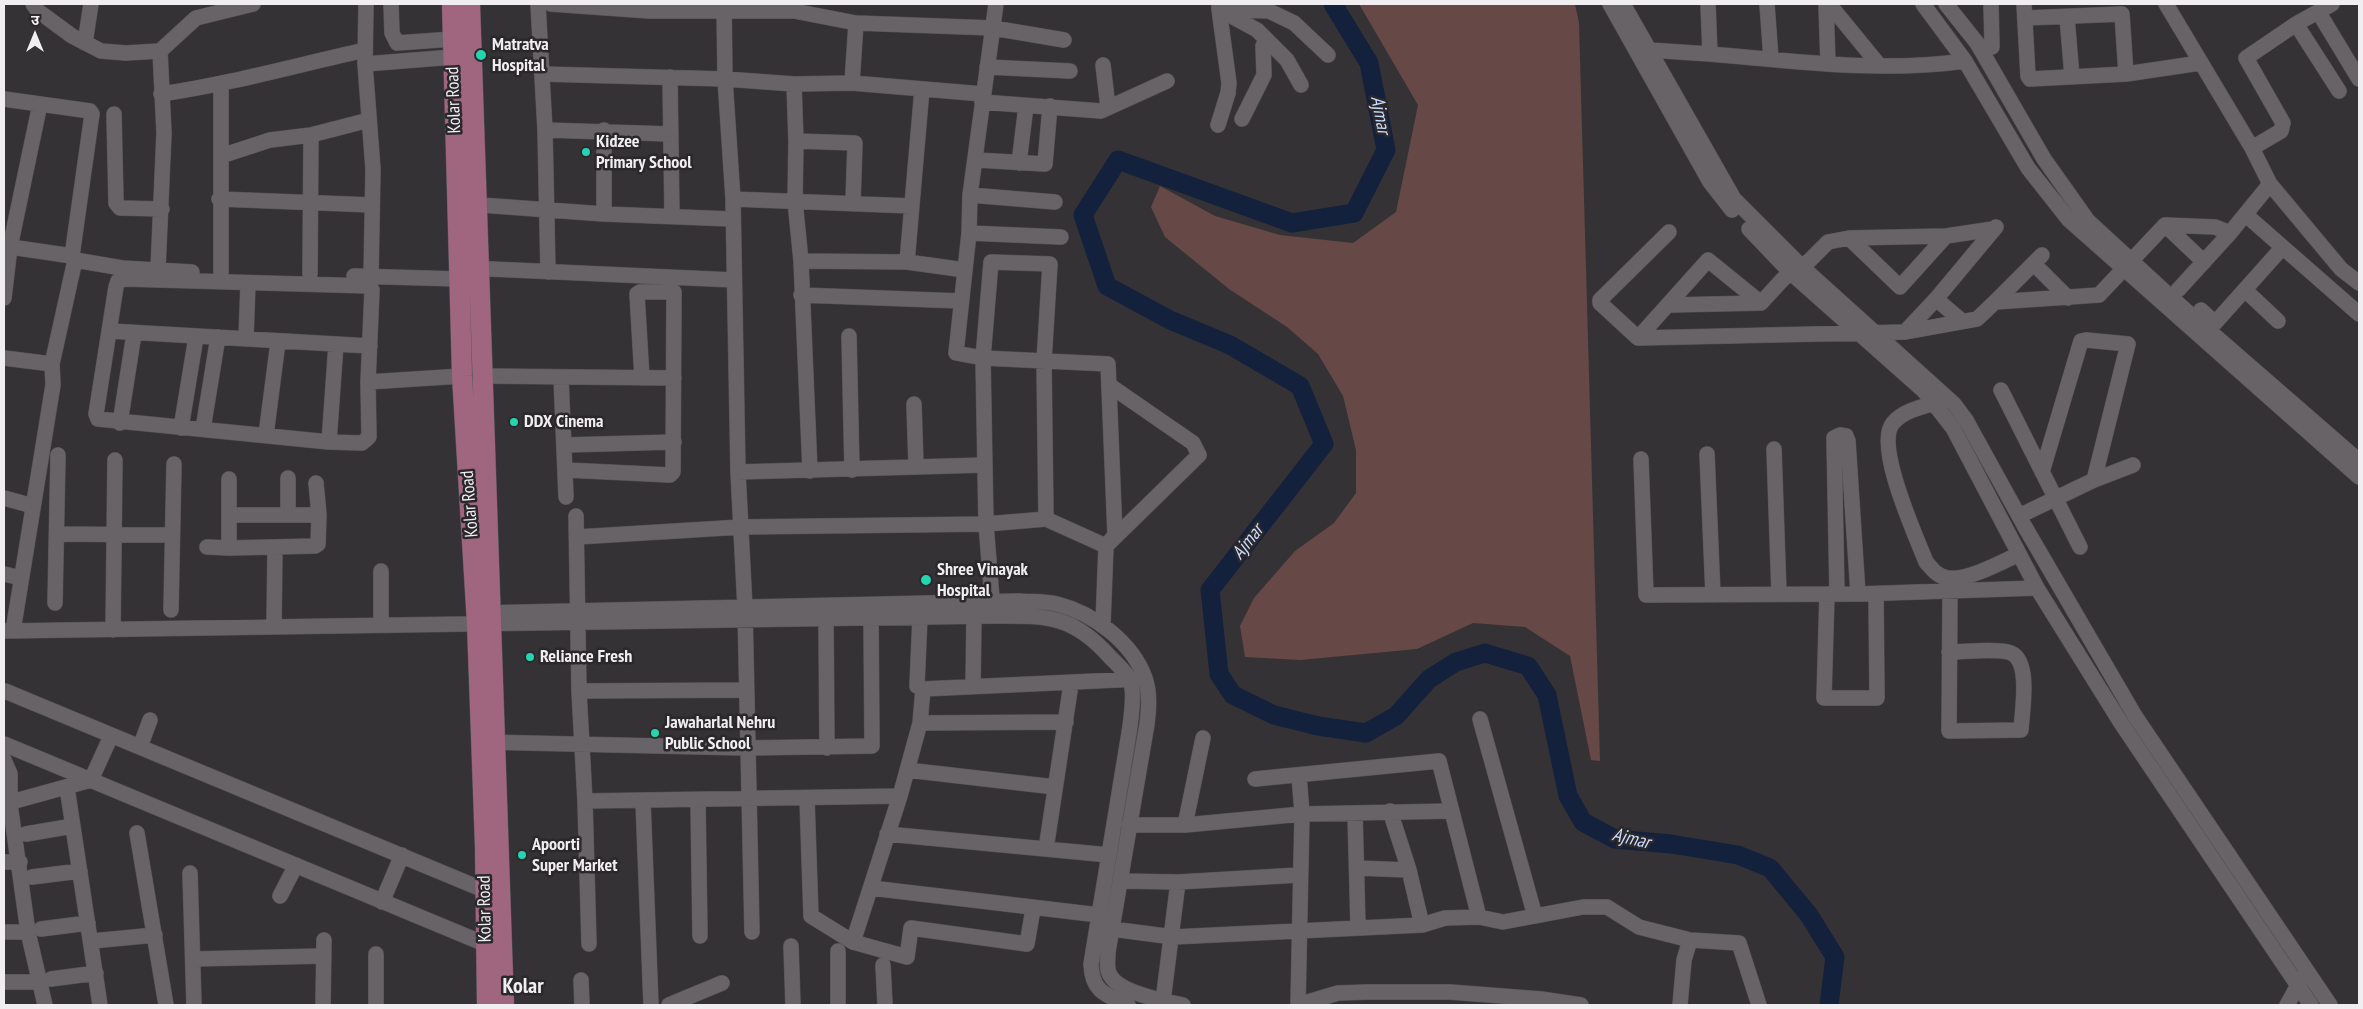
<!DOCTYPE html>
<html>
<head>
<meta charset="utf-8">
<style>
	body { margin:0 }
	#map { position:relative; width:2363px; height:1009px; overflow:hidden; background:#353235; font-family:"PT Sans Narrow","Noto Sans Devanagari",sans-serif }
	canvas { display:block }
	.frame { position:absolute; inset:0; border:5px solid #f0eef0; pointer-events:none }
	.north { position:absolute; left:10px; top:10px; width:50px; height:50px; -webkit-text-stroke:4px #2b282b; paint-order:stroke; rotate:0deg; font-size:14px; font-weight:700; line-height:20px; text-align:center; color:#f0eef0 }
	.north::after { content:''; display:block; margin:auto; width:18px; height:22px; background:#f0eef0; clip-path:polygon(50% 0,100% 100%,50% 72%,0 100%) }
</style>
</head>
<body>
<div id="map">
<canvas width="2363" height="1009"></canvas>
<div class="frame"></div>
<div class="north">उ</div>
</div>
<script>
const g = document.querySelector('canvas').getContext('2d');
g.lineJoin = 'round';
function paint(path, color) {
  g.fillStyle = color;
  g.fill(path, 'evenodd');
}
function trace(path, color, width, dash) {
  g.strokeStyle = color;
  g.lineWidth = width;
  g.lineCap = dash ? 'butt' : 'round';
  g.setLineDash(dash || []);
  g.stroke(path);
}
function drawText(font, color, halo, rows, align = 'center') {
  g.font = font + ' "PT Sans Narrow",sans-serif';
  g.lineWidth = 5;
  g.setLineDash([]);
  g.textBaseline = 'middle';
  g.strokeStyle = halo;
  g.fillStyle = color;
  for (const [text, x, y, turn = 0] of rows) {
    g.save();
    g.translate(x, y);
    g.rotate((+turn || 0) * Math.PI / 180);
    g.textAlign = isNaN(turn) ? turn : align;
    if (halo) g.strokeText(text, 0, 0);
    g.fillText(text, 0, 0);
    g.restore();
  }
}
paint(new Path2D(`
	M1359,4H1575L1579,23L1600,761L1591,760L1570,656L1525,627L1473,623L1417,649L1300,660L1245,657L1240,626L1254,598L1295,551L1334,523L1356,493V450L1343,396L1318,354L1287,327L1229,289L1165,237L1151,207L1160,186L1215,216L1280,235L1353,243L1396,212L1418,105Z`), '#664846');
trace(new Path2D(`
	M1333,4L1369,63L1386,150L1354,213L1292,223L1118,160L1083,215L1107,286L1170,320L1230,345L1300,386L1324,444L1210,590L1219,674L1233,695L1274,715L1318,726L1366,733L1396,716L1429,679L1456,662L1485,653L1528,666L1547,695L1568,796L1583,822L1615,839L1671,844L1738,855L1770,868L1809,915L1835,957L1829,1005`), '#14213d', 19);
const minor = new Path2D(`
	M33,4L38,11L72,36L101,51L126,53L160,51L196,18L253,4
	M366,4L365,64L373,169L371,277
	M391,4L392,33L397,43L453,39
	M538,4L545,130L548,272
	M551,4L649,11H794L856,23L993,28L1064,40
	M724,4L725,79L733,199L738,472L745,608L752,932
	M1219,4V9L1269,11L1294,23L1328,55
	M1610,4L1710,182L1732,210
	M1623,4L1734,199L1801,266L1954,404L1966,420L2025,527L2135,716L2330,1005
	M1708,4L1710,54C1794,61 1881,73 1965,61
	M1767,4L1771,59
	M1826,4L1828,64
	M1829,4L1879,65
	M1923,4L1965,61L2028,168L2069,220L2359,477
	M1946,4L1977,43L2044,159L2088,221L2175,301L2359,461
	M1991,4L1992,47
	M2024,4L2028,76L2030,79L2126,74L2200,63
	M2166,4L2252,148L2270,184L2341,269L2359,283
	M1222,11L1257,30L1287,60L1301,85
	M2319,13L2359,79
	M2067,17L2072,77
	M2025,18L2122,14L2126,74
	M2296,24L2339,91
	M85,43L91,4
	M1649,50L1710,54
	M365,64L453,57
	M1103,65L1108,107
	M987,67L1070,71
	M542,74L725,79L794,84L852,83L983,94
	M670,77L672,216
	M852,83L856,23
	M794,84L796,141L795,201L801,261L810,471
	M161,94C230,84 297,65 365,50
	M4,99L90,111L92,114L72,256
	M982,102L1101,111L1167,81
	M114,114L116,203L120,208L162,209
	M1242,119L1264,75L1263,46L1267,40
	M1218,125L1228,93L1229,83L1219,9
	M545,130L670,134
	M604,130V214
	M796,141L855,143L853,202
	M2252,148L2281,131L2283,123L2246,58L2296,24L2332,4
	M221,156L270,140L311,135L369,120
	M977,160L1045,164L1050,106
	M1019,163L1026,106
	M970,195L1055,202
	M219,199L372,205
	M733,199L912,206
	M467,204L604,214L732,219
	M2246,215L2359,314
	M2165,225L2204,262
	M1749,229L1791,273L1924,391L1953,428L2037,588L2121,723L2311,1005
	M1669,232L1600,300V303L1638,338L1905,332L1977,319L1995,302
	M969,233L1061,237
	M1849,238L1900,287L1946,236
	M4,246L72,256L75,260L122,268L192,272
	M2042,255L1995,302L2099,295L2165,225L2215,227L2230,233L2270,184
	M801,261L907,262L965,270
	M907,262L922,89
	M2034,264L2068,298
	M469,268L734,280
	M158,269L164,133L160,51
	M221,274V85
	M310,274L311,135
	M354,276L459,279
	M126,279L369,286L372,290L368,382L369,437L362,443L329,442L98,419L96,414L116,287L118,281Z
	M2178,290L2230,233
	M2245,290L2278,321
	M801,295L961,301
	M4,298L10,247L40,104
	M1936,299L1962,321
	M1761,303L1783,279L1809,261L1828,242L1849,238L1946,236L1993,229
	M2201,310L2215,323L2282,248
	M110,331L370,346
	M1905,332L1936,299L1996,227
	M849,336L852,470
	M1638,338L1708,260L1761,303L1669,305
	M246,339L248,283
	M4,358L52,364
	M483,376L674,378
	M561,377L566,497
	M368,382L462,376
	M2001,390L2080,547
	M1935,403C1921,407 1903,411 1893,423C1874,445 1916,536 1926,562C1932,569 1938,577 1948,578C1967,581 2002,562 2019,554
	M914,404L916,466
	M120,423L134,334
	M181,428L196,337
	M203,429L218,337
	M266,435L278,342
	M329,442L336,344
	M565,445L674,442
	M1774,449L1779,594
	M1707,454L1713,595
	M1641,459L1646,595L1858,594L2037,588
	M566,470L670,475L673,472L674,292H640L637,294L642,378
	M738,472L985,465
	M288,478V515
	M229,479V515H319L316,483
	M2094,480L2133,465
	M4,498L33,506
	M229,515V548L315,546L318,544L319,515
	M576,516L579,691L585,801L589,944
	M2019,516L2094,480L2128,344L2086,340L2081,341L2042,472
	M57,534L172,535
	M577,537L741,527L986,524L1046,519L1106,546L1115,535L1108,364L983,358L956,353L969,233L970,195L996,4
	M207,547L229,548
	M381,571V624
	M4,574L21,578
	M1827,594L1824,698H1877L1876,594
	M1837,594L1834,438L1840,435L1846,436L1848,441L1858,594
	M55,603L58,455
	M171,610L174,464
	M993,611L986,524L983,358L991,262L1050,264L1044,361L1046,519
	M480,613L1019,601C1031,602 1045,601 1057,604C1093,613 1132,642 1145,678C1150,692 1149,710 1147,724L1108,952C1108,959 1106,969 1110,975C1119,993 1164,1001 1183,1005
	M920,617L917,686L923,689L1138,679
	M826,619L827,748
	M1103,624L1106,546L1199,455L1193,443L1109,385
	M274,626L275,548
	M113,630L115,460
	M4,631L993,616C1046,616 1072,614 1110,657C1116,663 1126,672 1130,680C1135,691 1131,720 1129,733L1091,964C1092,992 1106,995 1128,1005
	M13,631L53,385L52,364L75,260
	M1949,652C1966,652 1992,648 2008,652C2032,657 2022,711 2021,730L1949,731L1950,592
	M973,685L974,616
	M5,691L484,890
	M579,691L746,690
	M1480,719L1535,916
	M920,723L1066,722
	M484,742L747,748L872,746L871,618
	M4,744L485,944
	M140,747L150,720
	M4,760L10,774V804L28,932L45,1005
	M907,770L1055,787
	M1255,779L1439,761L1479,917
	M68,794L100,1005
	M807,799L811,916L853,942L907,957L911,928L1027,944L1033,909
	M585,801L900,796
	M643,801L651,1005
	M698,801L700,936
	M4,804L91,780L111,736
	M1390,811L1409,870L1422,925
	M1355,813L1358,927
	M1129,825H1185L1302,814L1452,811
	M1185,825L1203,738
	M137,833L166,1005
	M26,834L73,826
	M887,834L1109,855
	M1046,849L1071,684
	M4,862H20
	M1357,868L1409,870
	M190,873L194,1005
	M32,877L80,871
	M1120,881L1178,882L1299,875
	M871,888L1099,915
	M280,896L296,865
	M382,902L402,855
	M41,929L88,923
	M1112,929L1173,937L1422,925L1445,918L1479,917L1503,922L1583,907H1607L1639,927L1690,940L1739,943L1759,1005
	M4,932H28
	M92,941L155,935
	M853,942L900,796L920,723L923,689
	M791,946L793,1005
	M838,951V1005
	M376,954V1005
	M193,959L323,956
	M883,965L885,1005
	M51,979L96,973
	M581,980L582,1005
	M4,982H39
	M1163,1001L1178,882
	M323,1005L324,940
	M669,1005L722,983
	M1298,1005L1338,993L1368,992H1450L1541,999L1581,1005
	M1298,1005L1302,814L1299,775
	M1680,1005L1684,960L1690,940
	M2287,1005L2302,978`);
const major = new Path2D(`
	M452,4L462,376L477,624L485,847L487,1005
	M470,4L504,1005`);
trace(minor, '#545154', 16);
trace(major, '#545154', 21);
trace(minor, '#676367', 15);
trace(major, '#a0657f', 20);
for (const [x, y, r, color] of [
	[481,55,6,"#24d5af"],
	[586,152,5,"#24d5af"],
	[514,422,5,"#24d5af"],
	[926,580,6,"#24d5af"],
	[530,657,5,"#24d5af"],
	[655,733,5,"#24d5af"],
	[522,855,5,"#24d5af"]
]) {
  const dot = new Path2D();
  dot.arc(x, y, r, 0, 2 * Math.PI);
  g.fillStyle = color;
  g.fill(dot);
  trace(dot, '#2b282b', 2);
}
drawText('bold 18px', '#f0eef0', '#2b282b', [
	["Matratva",492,45],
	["Hospital",492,66],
	["Kidzee",596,142],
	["Primary School",596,163],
	["DDX Cinema",524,422],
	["Shree Vinayak",937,570],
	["Hospital",937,591],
	["Reliance Fresh",540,657],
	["Jawaharlal Nehru",665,723],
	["Public School",665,744],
	["Apoorti",532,845],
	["Super Market",532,866]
], 'left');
drawText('18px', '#f0eef0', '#2b282b', [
	["Kolar Road",454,100,-92],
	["Kolar Road",470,504,-94],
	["Kolar Road",485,909,-91]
]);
drawText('italic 19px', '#cadbfe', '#2b282b', [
	["Ajmar",1380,115,79],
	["Ajmar",1248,542,-52],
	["Ajmar",1631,839,13]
]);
drawText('bold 22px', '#f0eef0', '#2b282b', [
	["Kolar",523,987]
]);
</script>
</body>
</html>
